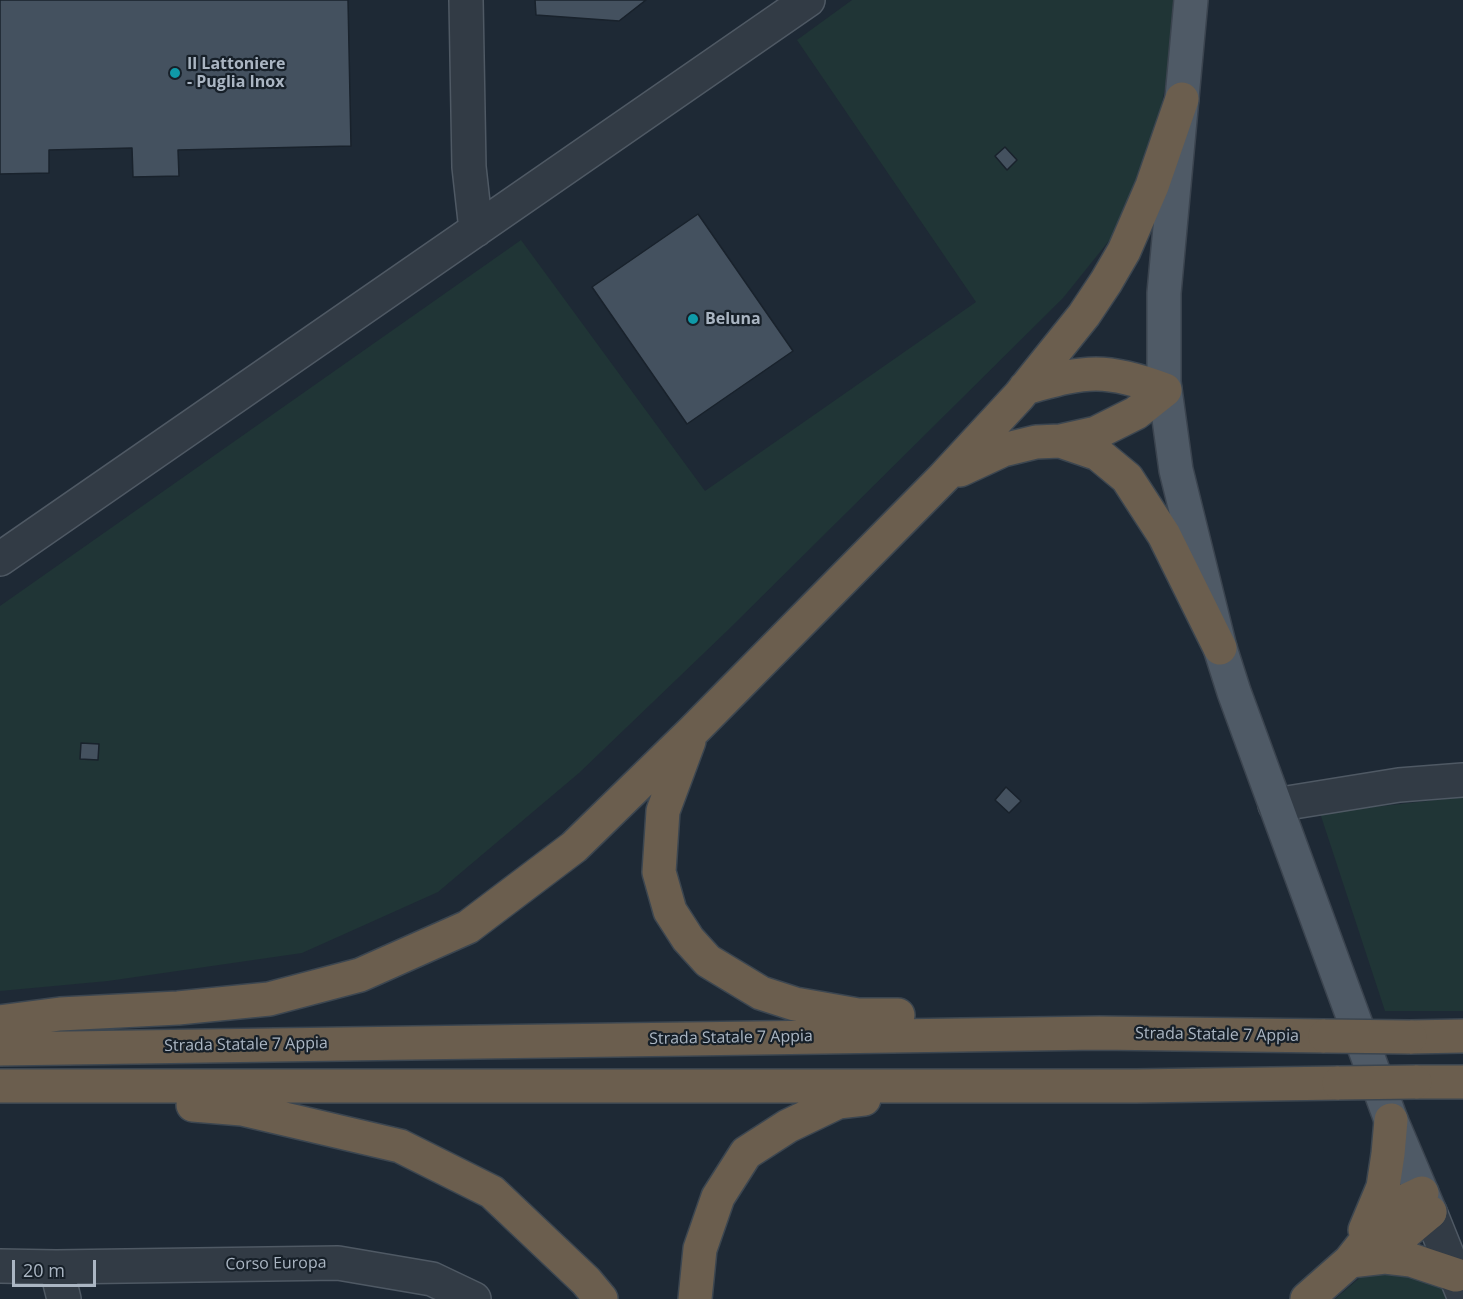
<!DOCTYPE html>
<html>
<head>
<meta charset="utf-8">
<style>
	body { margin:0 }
	#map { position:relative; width:1463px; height:1299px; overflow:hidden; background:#1e2935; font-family:"Open Sans",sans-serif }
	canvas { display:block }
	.scale { position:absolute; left:12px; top:1260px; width:84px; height:27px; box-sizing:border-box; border:3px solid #abb6c3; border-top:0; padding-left:8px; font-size:18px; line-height:21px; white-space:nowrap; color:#abb6c3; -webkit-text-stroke:4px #172029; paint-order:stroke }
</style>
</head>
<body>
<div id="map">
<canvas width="1463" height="1299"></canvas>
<div class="scale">20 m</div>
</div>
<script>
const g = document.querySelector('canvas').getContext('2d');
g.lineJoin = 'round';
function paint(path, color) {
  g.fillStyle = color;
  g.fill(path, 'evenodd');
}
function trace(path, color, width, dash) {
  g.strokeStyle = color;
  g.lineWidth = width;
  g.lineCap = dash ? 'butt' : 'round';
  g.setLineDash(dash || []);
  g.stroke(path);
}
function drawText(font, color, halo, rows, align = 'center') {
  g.font = font + ' "Open Sans",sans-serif';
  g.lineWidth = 4.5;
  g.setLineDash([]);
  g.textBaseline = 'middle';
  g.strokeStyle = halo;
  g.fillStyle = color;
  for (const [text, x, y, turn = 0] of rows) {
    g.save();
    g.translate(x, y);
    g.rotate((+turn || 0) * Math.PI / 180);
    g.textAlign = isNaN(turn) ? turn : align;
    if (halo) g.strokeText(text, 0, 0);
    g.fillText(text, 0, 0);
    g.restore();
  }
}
paint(new Path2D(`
	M852,0H1176L1172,56L1151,153L1112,237L1063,298L728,630L579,773L438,892L302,953L108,981L0,991V606L521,240L705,491L976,302L797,40Z
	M1463,797V1011H1385L1320,813Z
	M1370,1269H1420L1452,1293L1454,1299H1335Z`), '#203536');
const building = new Path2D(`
	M0,0H348L351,146L178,150L179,176L133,177L132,148L49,150V173L0,174Z
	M535,0H646L619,21L536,15Z
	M1005,147L1017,160L1007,170L995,156Z
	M698,214L793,351L687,424L592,287Z
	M81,743L99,744L98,760L80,759Z
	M1006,787L1021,801L1009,813L995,800Z`);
paint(building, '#44515f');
trace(building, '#19222c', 1.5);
const minor = new Path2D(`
	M466,0L469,167L476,230
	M0,559L808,0
	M1275,805L1399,785L1463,780
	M1430,1212L1463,1294
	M0,1266L56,1267L338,1263L432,1279L474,1299
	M56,1267L64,1299`);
const major = new Path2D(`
	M1191,0L1164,293V382L1176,470L1220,648L1234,692L1391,1120L1430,1212`);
const highway = new Path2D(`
	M1025,388C1048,382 1071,374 1096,374C1118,374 1144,382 1165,390
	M1060,441L1098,454L1127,478L1164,535L1220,648
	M960,470L1003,450L1036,442L1060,441L1096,433L1136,413L1165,390
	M689,741L663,811L659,872L670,911L688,939L708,961L761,993L795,1004L858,1015H898
	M0,1022L60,1014L178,1008L269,999L360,975L468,927L574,847L692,732L944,477L1019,396L1084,315L1106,282L1124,251L1152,186L1182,99
	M1410,1037L1463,1036
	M0,1049L1099,1033L1325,1036
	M1415,1082H1463
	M0,1086H1136L1339,1083
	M193,1105L242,1109L400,1146L492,1192L586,1281L601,1299
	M1365,1230L1383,1187L1388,1154L1391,1120
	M1363,1256L1388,1247L1430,1212
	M1350,1261L1385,1257L1411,1260L1456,1275
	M695,1299L700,1249L718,1197L746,1153L788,1126L838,1102L864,1099
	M1307,1299L1350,1261L1388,1213L1403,1202L1422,1193`);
trace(minor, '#4f5964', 36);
trace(major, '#3b444f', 36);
trace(highway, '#3c4650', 36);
trace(minor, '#323b45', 33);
trace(major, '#4f5a66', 33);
trace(highway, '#6b5e4e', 33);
const highwayBridge = new Path2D(`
	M1325,1036L1410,1037
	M1339,1083L1415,1082`);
trace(highwayBridge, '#3c4650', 36, []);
trace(highwayBridge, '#6b5e4e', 33);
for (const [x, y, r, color] of [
	[175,73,6,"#0f9aa8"],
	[693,319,6,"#0f9aa8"]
]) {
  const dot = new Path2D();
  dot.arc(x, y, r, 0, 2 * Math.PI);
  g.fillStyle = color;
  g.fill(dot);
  trace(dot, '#172029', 2);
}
drawText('bold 16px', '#abb6c3', '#172029', [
	["Il Lattoniere",187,64],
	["- Puglia Inox",187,82],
	["Beluna",705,319]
], 'left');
drawText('16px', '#abb6c3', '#172029', [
	["Strada Statale 7 Appia",1217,1035,1],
	["Strada Statale 7 Appia",731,1038,-1],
	["Strada Statale 7 Appia",246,1045,-1],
	["Corso Europa",276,1264,-1]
]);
</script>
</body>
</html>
